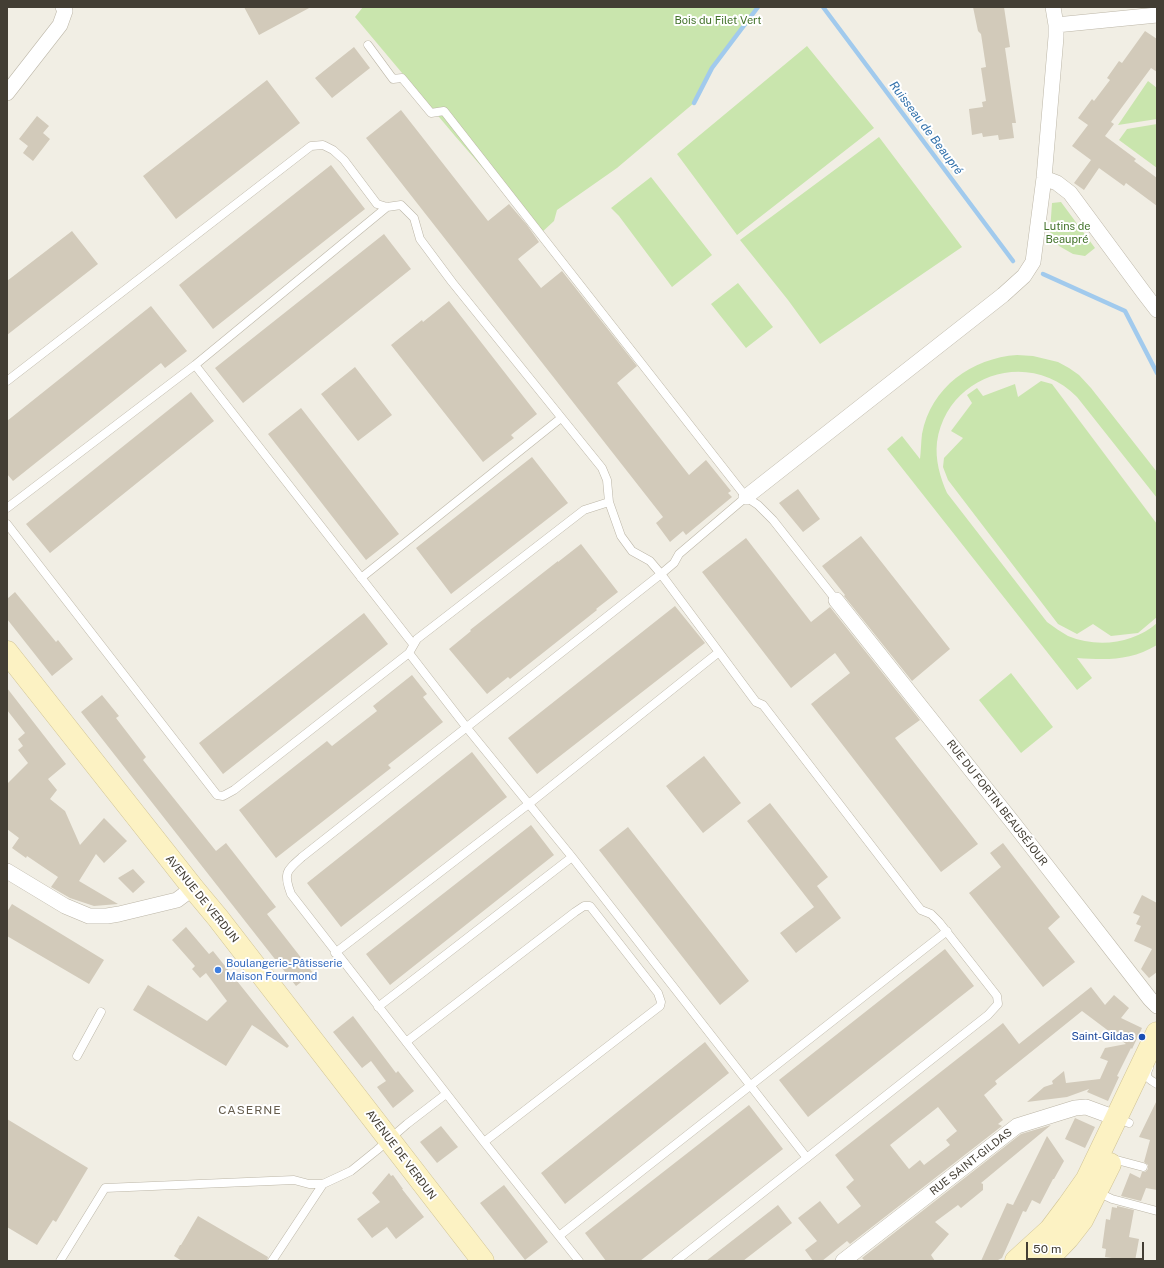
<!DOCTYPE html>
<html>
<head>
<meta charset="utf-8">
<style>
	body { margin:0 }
	#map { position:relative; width:1164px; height:1268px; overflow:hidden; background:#f1eee4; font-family:"Public Sans",sans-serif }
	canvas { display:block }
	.frame { position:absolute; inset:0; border:8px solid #433e34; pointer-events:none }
	.scale { position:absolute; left:1026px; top:1242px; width:118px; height:18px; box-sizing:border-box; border:2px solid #433e34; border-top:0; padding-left:5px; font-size:12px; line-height:14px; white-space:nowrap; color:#433e34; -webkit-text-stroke:3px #fff; paint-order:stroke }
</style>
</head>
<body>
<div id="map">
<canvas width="1164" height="1268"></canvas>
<div class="frame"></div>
<div class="scale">50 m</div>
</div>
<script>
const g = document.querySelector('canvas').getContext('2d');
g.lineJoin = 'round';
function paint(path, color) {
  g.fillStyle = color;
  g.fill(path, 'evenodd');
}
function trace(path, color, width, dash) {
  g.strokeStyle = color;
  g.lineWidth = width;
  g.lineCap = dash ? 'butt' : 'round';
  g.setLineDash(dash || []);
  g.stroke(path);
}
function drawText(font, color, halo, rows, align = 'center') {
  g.font = font + ' "Public Sans",sans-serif';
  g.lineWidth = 4;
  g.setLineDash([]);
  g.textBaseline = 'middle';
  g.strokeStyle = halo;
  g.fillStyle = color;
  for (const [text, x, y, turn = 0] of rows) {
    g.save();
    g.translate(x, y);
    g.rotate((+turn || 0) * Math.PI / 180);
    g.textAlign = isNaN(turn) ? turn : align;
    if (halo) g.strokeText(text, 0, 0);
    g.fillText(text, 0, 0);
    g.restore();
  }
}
paint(new Path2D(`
	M363,7H757L737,37L712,68L694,103L617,168L557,210L554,221L540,234L455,136L355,17Z
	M807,46L874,128L737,235L677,154Z
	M1148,81L1157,88V119L1118,125Z
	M1157,124V168L1119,140L1127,129Z
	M879,137L962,247L820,344L788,300L740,240Z
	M651,177L712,255L672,287L619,216L611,208Z
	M1061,202L1095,248L1085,256L1073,254L1059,246L1050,232L1052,203Z
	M738,283L773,327L746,348L711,304Z
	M1017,355L1033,356L1058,362L1069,368L1079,375L1091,388L1157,472V498L1077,397C1030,348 947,374 937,442C935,460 940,477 947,493L1047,622C1054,627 1061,632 1068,636C1097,648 1133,644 1157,623V645C1130,661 1107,660 1077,658L1092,678L1077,690L887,449L902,436L920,459C921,451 921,442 922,434C931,387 972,358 1017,355Z
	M1041,381L1052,384L1157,524V617L1138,633L1111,636L1093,624L1077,634L1058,624L948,480L943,467L944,458L963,438L951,431L972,403L967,395L977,388L983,396L1015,384L1018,397Z
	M1011,673L1053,727L1021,753L979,700Z`), '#c9e5ad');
trace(new Path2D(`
	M823,7L1013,261
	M694,103L712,68L758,7
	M1043,274L1125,311L1157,373`), '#a1caed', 4.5);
paint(new Path2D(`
	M244,7H311L259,35Z
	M973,7H1004L1010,47L1005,48L1016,123H1012L1014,138L999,140L998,135L983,137L982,133L972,135L969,109L983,107L982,102L986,101L981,68L986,67L981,34L978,31Z
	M1145,31L1157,39V72L1151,68L1111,122L1114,124L1105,136L1136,159L1134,161L1157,178V206L1126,183L1124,186L1099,168L1084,190L1074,183L1091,160L1072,146L1088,125L1078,118L1092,99L1094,101L1110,80L1107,78L1119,61L1122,63Z
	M354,47L370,68L332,98L315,78Z
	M267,80L300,123L176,219L143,176Z
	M401,110L488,221L509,204L527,225L539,242L518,259L541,288L562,271L637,366L617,383L689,475L706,460L731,491L728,493L732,497L686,535L683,531L670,542L656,523L663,517L366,138Z
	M37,116L49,126L43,133L50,139L33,161L23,153L28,146L19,139Z
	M331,165L365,209L213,329L179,285Z
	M72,231L98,264L7,335V281Z
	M384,234L411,269L243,403L215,368Z
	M449,301L537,414L511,435L514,438L483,462L391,345L422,320L423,322Z
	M151,306L187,351L165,368L161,363L13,481L7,474V421Z
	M355,367L392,415L358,441L321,394Z
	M191,392L214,421L50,553L26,524Z
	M301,408L399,534L366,560L268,434Z
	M532,457L568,503L451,594L416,548Z
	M798,489L820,519L803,532L779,503Z
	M861,536L950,649L912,681L844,596L845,595L822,566Z
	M746,538L811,622L830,607L920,720L895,738L978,844L941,872L811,704L850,673L835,653L791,688L702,572Z
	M581,544L618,592L596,609L597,610L510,679L508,677L487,694L449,649L471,631L470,630L558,561V562Z
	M15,592L56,642L58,640L73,659L52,676L7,619V599Z
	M675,606L705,643L537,774L508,738Z
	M364,613L388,644L223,774L199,743Z
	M412,675L427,694L423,697L443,722L388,765L391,768L276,858L239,810L327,741L332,746L377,711L373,706Z
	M7,688L66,764L48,779L57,790L50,799L65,811L80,845L104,818L127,841L104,863L96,854L79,881L118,904L94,906L70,898L51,887L58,877L27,856L26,858L12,848L19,838L7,829V784L28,763L18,750L23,746L18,739L25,733L7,710Z
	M102,695L119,716L116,718L146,757L143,760L216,851L226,843L276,907L267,914L313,973L296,986L81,712Z
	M472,752L507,797L341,927L307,883Z
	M704,756L741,803L703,833L666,786Z
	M770,803L828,877L817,886L841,918L796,953L780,933L814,907L747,821Z
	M531,825L554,855L390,985L366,954Z
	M628,827L749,981L720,1005L599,850Z
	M1003,843L1060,917L1048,928L1075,962L1043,987L969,893L1001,867L990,853Z
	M133,869L145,882L133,893L118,878Z
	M1142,895L1157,903V972L1149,978L1141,969L1152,949L1134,941L1141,926L1136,924L1140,916L1133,913Z
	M12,904L104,960L89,984L7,936V912Z
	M186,927L209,954L213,951L289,1046L287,1048L252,1025L226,1066L133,1010L148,985L207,1021L227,1001L206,973L200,978L192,969L195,966L172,940Z
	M945,949L974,986L808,1117L779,1080Z
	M1091,987L1105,1005L1114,995L1129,1008L1121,1018L1142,1028L1132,1049L1131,1048L1117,1076L1119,1077L1108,1101L1087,1092L1089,1089L1067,1097L1027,1102L1044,1087L1053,1084L1052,1081L1064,1071L1066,1083L1100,1079L1108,1061L1100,1058L1105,1048L1126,1044L1082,1011L995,1081L997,1084L984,1095L1003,1120L998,1124L1002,1126L850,1244L847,1241L822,1261H813L805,1250L817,1241L798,1218L820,1201L838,1224L861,1206L846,1187L854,1180L835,1155L1003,1023L1019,1044ZM938,1107L957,1131L946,1140L950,1145L924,1165L920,1160L909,1169L890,1145Z
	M353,1016L396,1073L398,1071L414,1091L393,1108L377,1087L386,1081L371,1061L362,1068L333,1032Z
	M705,1042L729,1073L565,1204L541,1173Z
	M1157,1100V1190L1146,1188L1141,1201L1121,1196L1130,1173L1140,1178L1142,1172H1145L1148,1169V1165L1144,1162L1150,1140L1139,1137Z
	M749,1105L783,1149L640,1261H606L585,1233Z
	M1075,1118L1095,1127L1085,1148L1065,1139Z
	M7,1119L88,1168L56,1222L53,1220L37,1245L7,1227Z
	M1051,1125L981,1183L983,1184V1190L961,1208L958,1205L935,1222L949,1234L931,1255L935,1261H865L862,1258L1021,1134Z
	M441,1126L458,1147L437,1163L420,1142Z
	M1047,1136L1064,1161L1054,1179H1053L1040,1204L1032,1200L1026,1212L1023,1211L1002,1258L998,1260L981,1261L1007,1203L1013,1205Z
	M389,1173L391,1176L393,1175L403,1189H402L424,1217L396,1239L387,1227L372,1238L357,1219L380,1202L372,1193Z
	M504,1185L548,1242L525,1260L480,1203Z
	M778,1205L792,1223L743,1261H706Z
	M1117,1206L1134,1210L1129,1237L1139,1239L1135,1261H1119V1259L1105,1257L1106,1249L1102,1248L1106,1219L1110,1220L1112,1207L1117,1208Z
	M198,1216L268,1257L267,1261H182L174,1256L180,1245H181Z`), '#d2caba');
const lane = new Path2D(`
	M368,45L393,79L402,78L431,113L444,111L746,497L758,505L773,520L836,600
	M195,365L413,644
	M7,381L311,146L323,145L333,150L344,160L377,204L387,207L401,205L414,218L420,239L452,282L602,468L607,480L609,502L621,536L632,551L650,561L661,574L756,702L763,705L917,905L921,910L931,914L939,922L997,996L998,1004L988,1015L676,1261
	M7,508L195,365L387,207
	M7,524L217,795L223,796L234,790L409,653L417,639L584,510L609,502
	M361,578L561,418
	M409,653L467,728L572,857L807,1158
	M335,953L530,803L719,652
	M378,1007L572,857
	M406,1042L575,912L584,906H590L658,993L661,1002L660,1006L484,1142
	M77,1056L101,1012
	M1149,1068C1144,1078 1149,1079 1157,1084
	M1117,1118L1129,1123
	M1113,1159L1143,1167
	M1097,1192L1112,1199L1157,1211
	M559,1236L947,931
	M60,1261L105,1188L294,1180L309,1184H323L351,1171L377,1150L407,1124L446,1094
	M272,1261L323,1184
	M579,1261L484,1142L291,894C283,873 286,871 302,857L661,574L674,563L679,554L746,497`);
const street = new Path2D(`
	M1056,25L1157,15
	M7,93L60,25L65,11L63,7
	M1044,178L1057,183L1070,193L1144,293L1157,310
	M746,497L1003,295L1024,276L1033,262L1044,178L1056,37V25L1053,7
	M836,600L1014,824L1150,999L1157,1006
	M7,871L65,906L89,916H107L119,914L177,900L193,888
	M843,1261L1017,1126L1075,1108L1086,1107L1116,1118`);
const secondary = new Path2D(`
	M7,652L193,888L218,918L483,1261
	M1016,1261L1050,1230L1068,1206L1087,1179L1157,1033
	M1046,1261L1068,1238L1082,1220L1110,1164`);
trace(lane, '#bcb6a7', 9);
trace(street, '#bcb6a7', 16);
trace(secondary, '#d0c395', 23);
trace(lane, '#fff', 8);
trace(street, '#fff', 15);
trace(secondary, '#fcf2c3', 22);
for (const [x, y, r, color] of [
	[218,970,4,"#3f7fe0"],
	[1142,1037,4,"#1a4fb4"]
]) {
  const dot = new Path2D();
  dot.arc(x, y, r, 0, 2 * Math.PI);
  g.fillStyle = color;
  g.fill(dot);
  trace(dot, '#fff', 1.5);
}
drawText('11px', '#42722a', '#fff', [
	["Bois du Filet Vert",718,21],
	["Lutins de",1067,227],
	["Beaupré",1067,240]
]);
drawText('11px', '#433e34', '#fff', [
	["RUE DU FORTIN BEAUSÉJOUR",997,803,52],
	["AVENUE DE VERDUN",202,899,51],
	["AVENUE DE VERDUN",401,1155,53],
	["RUE SAINT-GILDAS",971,1162,-38]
]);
drawText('11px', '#366cbe', '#fff', [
	["Boulangerie-Pâtisserie",226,964],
	["Maison Fourmond",226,977]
], 'left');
drawText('11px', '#164399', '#fff', [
	["Saint-Gildas",1134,1037]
], 'right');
drawText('italic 12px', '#3271ab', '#fff', [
	["Ruisseau de Beaupré",926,128,53]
]);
g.letterSpacing = '1px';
drawText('12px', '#655c4c', '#fff', [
	["CASERNE",250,1110]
]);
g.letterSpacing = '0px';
</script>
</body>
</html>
